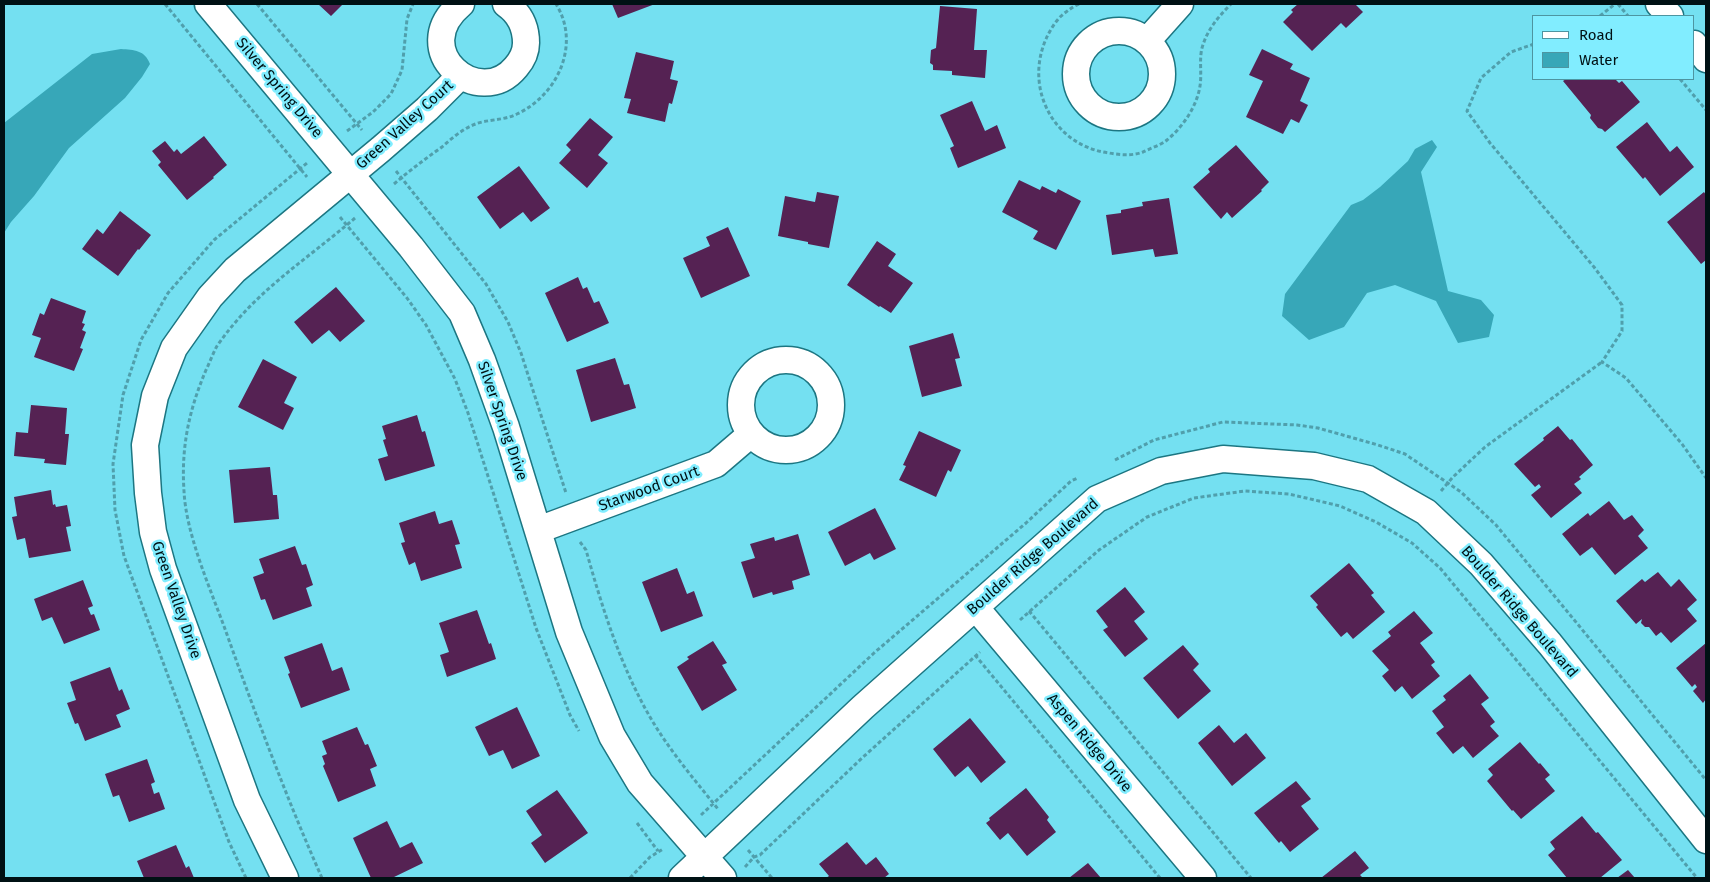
<!DOCTYPE html>
<html>
<head>
<meta charset="utf-8">
<style>
	body { margin:0 }
	#map { position:relative; width:1710px; height:882px; overflow:hidden; background:#74e0f1; font-family:"Fira Sans",sans-serif }
	canvas { display:block }
	.frame { position:absolute; inset:0; border:5px solid #001114; pointer-events:none }
	.legend { position:absolute; left:1532px; top:15px; width:162px; height:65px; box-sizing:border-box; background:#81edff; border:1px solid #4d95a1; margin:0; padding:6px 9px; list-style:none; font-size:15px; color:#001114 }
	.legend li { display:flex; align-items:center; gap:10px; height:25px }
	.legend b { width:25px; border:1px solid #4d95a1 }
</style>
</head>
<body>
<div id="map">
<canvas width="1710" height="882"></canvas>
<div class="frame"></div>
<ul class="legend">
<li><b style="height:6px;background:#fff"></b>Road</li>
<li><b style="height:14px;background:#37a7b8"></b>Water</li>
</ul>
</div>
<script>
const g = document.querySelector('canvas').getContext('2d');
g.lineJoin = 'round';
function paint(path, color) {
  g.fillStyle = color;
  g.fill(path, 'evenodd');
}
function trace(path, color, width, dash) {
  g.strokeStyle = color;
  g.lineWidth = width;
  g.lineCap = dash ? 'butt' : 'round';
  g.setLineDash(dash || []);
  g.stroke(path);
}
function drawText(font, color, halo, rows, align = 'center') {
  g.font = font + ' "Fira Sans",sans-serif';
  g.lineWidth = 5;
  g.setLineDash([]);
  g.textBaseline = 'middle';
  g.strokeStyle = halo;
  g.fillStyle = color;
  for (const [text, x, y, turn = 0] of rows) {
    g.save();
    g.translate(x, y);
    g.rotate((+turn || 0) * Math.PI / 180);
    g.textAlign = isNaN(turn) ? turn : align;
    if (halo) g.strokeText(text, 0, 0);
    g.fillText(text, 0, 0);
    g.restore();
  }
}
paint(new Path2D(`
	M121,49C134,50 145,50 150,64L142,77L125,98L69,148L34,196L11,222L4,233V123L92,54Z
	M1432,140L1437,147L1421,172L1448,291L1481,300L1494,315L1489,337L1458,343L1436,301L1395,285L1367,293L1344,327L1309,340L1282,316L1285,294L1351,205L1363,200L1380,187L1408,161L1415,149Z`), '#37a7b8');
paint(new Path2D(`
	M318,4H343L331,16Z
	M612,4H655L618,18Z
	M1298,4H1355L1363,12L1346,28L1341,23L1312,51L1283,22L1293,12L1291,10Z
	M940,6L977,9L974,50H987L985,78L952,75V71L933,70V65L930,63L931,50L936,48Z
	M1262,49L1293,64L1290,69L1310,78L1300,101L1308,105L1299,123L1291,119L1283,134L1246,117L1263,81L1249,75Z
	M636,52L674,61L670,79L678,81L672,104L669,103L665,122L627,113L631,99L624,98Z
	M1566,79H1615L1619,83L1622,81L1640,102L1605,132L1602,129L1598,128L1590,118L1591,115L1563,81Z
	M972,101L985,131L997,125L1006,148L958,168L950,148L954,146L940,115Z
	M590,118L613,137L598,155L608,163L587,188L559,163L571,150L566,145Z
	M1647,122L1670,152L1677,146L1694,167L1660,196L1645,177L1643,179L1616,147Z
	M204,136L227,165L213,177L214,178L187,200L158,165L161,162L152,151L165,141L174,152L177,149L181,154Z
	M1236,145L1269,182L1261,190L1262,191L1232,218L1227,212L1221,219L1193,187L1210,172L1208,169Z
	M519,166L550,208L531,222L523,212L500,229L477,197Z
	M1019,180L1040,190L1042,186L1056,193L1058,189L1081,201L1056,250L1033,239L1038,231L1002,212Z
	M817,192L839,196L829,248L808,244V242L778,236L785,196L815,202Z
	M1704,192L1706,195V260L1701,264L1667,222Z
	M1169,198L1178,254L1155,257L1153,249L1112,255L1106,215L1121,213V210L1143,206L1142,202Z
	M120,211L151,235L139,250L138,249L118,276L82,249L97,229L103,234Z
	M728,227L750,276L701,298L683,258L710,246L706,237Z
	M877,241L896,254L888,266L913,283L891,313L880,306L879,307L847,285Z
	M578,277L583,289L587,287L594,303L599,301L609,323L567,342L545,293Z
	M336,287L365,321L340,342L329,330L312,344L294,322Z
	M51,298L86,311L82,323L85,324L82,330L86,332L80,348L83,349L74,371L34,357L41,338L32,335L40,313L44,315Z
	M953,333L960,358L955,359L962,386L922,397L909,346Z
	M615,358L624,385L629,384L636,408L591,422L576,370Z
	M263,359L297,377L284,403L294,408L283,430L238,407Z
	M31,405L67,408L65,434H69L66,465L44,463L45,459L14,456L16,432L28,433Z
	M417,415L422,432L425,431L435,466L385,481L378,459L388,456L383,440L386,439L382,426Z
	M1558,426L1570,440L1572,439L1593,465L1579,477L1581,479L1574,484L1582,493L1551,518L1531,495L1541,487L1539,484L1535,487L1514,464L1544,440L1543,438Z
	M919,431L961,450L951,472L948,470L936,497L899,480L906,466L903,465Z
	M270,467L273,495H277L279,519L234,523L229,470Z
	M51,490L53,505L55,504L56,507L67,505L71,526L66,527L71,551L29,558L25,538L17,540L12,517L17,516L14,497Z
	M1609,501L1624,520L1632,515L1644,530L1638,536L1648,548L1615,575L1592,547L1580,556L1562,534L1588,513L1590,516Z
	M875,508L896,549L874,560L870,553L845,566L828,532Z
	M435,511L439,524L452,520L460,544L455,545L462,568L421,581L415,562L409,565L401,543L405,542L399,523Z
	M798,534L810,575L792,581L794,589L773,595L772,592L753,598L741,562L755,558L750,544L774,537L775,541Z
	M295,546L302,565L306,564L313,585L306,588L312,606L273,620L265,599L261,600L253,577L264,573L259,559Z
	M1349,563L1374,593L1371,595L1385,612L1353,639L1347,632L1341,637L1316,607L1318,605L1310,596Z
	M677,568L687,594L694,591L703,616L661,632L642,582Z
	M1658,572L1671,587L1679,579L1697,600L1687,609L1697,621L1671,643L1661,632L1656,636L1649,627H1645L1641,623L1642,619L1636,624L1616,601L1642,579L1645,582Z
	M83,580L93,606L88,608L91,615L94,614L100,630L64,644L52,617L42,621L34,599Z
	M1125,587L1145,612L1134,621L1148,639L1125,657L1103,630L1108,627L1096,611Z
	M477,610L489,644L491,643L496,659L447,677L440,655L449,652L439,623Z
	M1414,611L1433,633L1420,643L1435,662L1431,665L1440,676L1412,699L1402,686L1395,692L1382,676L1389,670L1372,651L1391,636L1388,632Z
	M713,641L727,663L722,665L737,690L702,711L677,667L689,659L687,657Z
	M322,643L332,671L342,667L350,690L301,708L288,674L290,673L284,657Z
	M1706,643V699L1703,703L1693,691L1697,687L1695,684L1692,687L1676,668Z
	M1183,645L1199,664L1193,670L1211,691L1178,719L1143,678Z
	M110,667L119,691L122,689L130,709L116,715L121,727L85,741L78,723L75,724L67,703L76,700L70,682Z
	M1470,674L1489,698L1481,704L1495,722L1490,726L1499,736L1473,758L1463,746L1453,754L1436,733L1444,727L1432,711L1446,700L1443,696Z
	M517,707L540,756L512,769L503,750L489,756L475,727Z
	M970,718L1006,762L981,783L968,766L955,777L933,749Z
	M1219,725L1234,743L1246,733L1266,758L1232,786L1198,743Z
	M357,727L365,745L368,744L377,766L370,769L376,786L338,802L323,766L325,764L322,756L327,754L322,741Z
	M1520,742L1539,764L1540,763L1550,775L1545,779L1555,791L1521,819L1513,810L1512,811L1487,781L1493,775L1488,769Z
	M147,759L155,782L151,784L154,794L159,792L165,809L129,822L119,795L113,797L105,774Z
	M1296,781L1311,799L1301,806L1319,829L1290,852L1281,841L1279,843L1254,813Z
	M1026,788L1049,817L1047,820L1056,832L1027,856L1008,833L1000,840L986,823L990,820L989,818Z
	M557,790L588,833L545,863L531,843L542,835L526,811Z
	M1582,816L1596,833L1598,832L1622,860L1600,878H1567L1548,855L1555,849L1550,842Z
	M387,821L400,848L412,842L423,863L392,878H371L353,838Z
	M847,842L866,865L876,857L889,874L884,878H826L829,876L819,864Z
	M176,845L186,868L189,866L194,878H144L137,861Z
	M1355,851L1369,868L1360,875L1363,878H1321Z
	M1088,863L1101,878H1069Z
	M1628,870L1635,878H1617Z`), '#552253');
const minor = new Path2D(`
	M208,4L411,247L462,313L482,360L506,427L569,632L612,736L640,783L723,878
	M461,4C406,50 479,112 516,67C522,60 526,52 526,43C526,26 519,13 506,4
	M1659,4L1670,16
	M1076 74a43 43 0 1 1 86 0a43 43 0 1 1-86 0Z
	M1147,41L1180,4
	M1694,44L1706,59
	M741 405a45 45 0 1 1 90 0a45 45 0 1 1-90 0Z
	M538,530L716,464L751,434
	M976,608L1203,878
	M285,878L247,800L163,569L153,532L148,493L145,445L155,396L174,348L210,297L235,270L381,149L427,109L460,76
	M682,878L863,707L1097,499L1161,471L1223,459L1314,466L1368,479L1426,512L1481,564L1550,644L1706,840`);
trace(minor, '#1c7682', 29);
trace(new Path2D(`
	M165,4L307,177
	M257,4L362,130
	M1079,4C1074,6 1070,9 1066,12C1057,18 1050,30 1046,39C1024,89 1054,146 1109,153C1120,155 1133,156 1143,152C1151,148 1161,145 1167,140C1183,127 1197,106 1200,86C1202,74 1199,60 1202,48C1207,30 1218,17 1231,4
	M1618,4L1628,16
	M1600,16L1615,4
	M1534,44L1511,52L1481,78L1467,111L1490,143L1594,267L1622,305V331L1602,362L1626,378L1682,444L1706,478
	M1680,79L1706,110
	M347,131L373,112L391,94L402,70L407,19L413,4
	M396,171L486,284L508,322L521,353L566,493
	M394,184C409,171 425,159 442,147C451,139 461,130 473,125C486,119 503,121 517,114C558,95 581,44 556,4
	M340,217L407,298L426,325L455,379L468,413L536,628L570,715L579,731
	M1115,460L1154,440L1223,422L1297,425L1318,428L1378,445L1405,454L1461,492L1496,525L1706,780
	M1441,491L1453,477L1485,447L1602,362
	M580,542L586,550C602,607 620,665 650,717C669,750 694,779 718,809
	M1029,611L1251,878
	M1020,620L1099,550L1147,517L1194,498L1245,491L1289,494L1340,506L1376,522L1412,543L1440,568L1697,878
	M975,655L1160,878
	M701,815L874,653L1026,523L1071,481L1078,478
	M637,823L658,851
	M748,850L772,878
	M745,867L754,857L760,855L862,758L980,652
	M246,878L229,842L124,556L115,510L113,464L123,395L141,340L168,293L214,240L307,163
	M322,878C286,797 255,713 225,629C210,588 186,534 184,491C181,447 189,410 206,370C210,362 213,353 217,346C255,291 305,261 355,218
	M630,878L650,857L663,849`), '#509fac', 3, [4, 2.5]);
trace(minor, '#fff', 26);
drawText('15px', '#001114', '#81edff', [
	["Silver Spring Drive",279,88,50],
	["Green Valley Court",405,125,-42],
	["Silver Spring Drive",502,421,71],
	["Starwood Court",649,489,-20],
	["Boulder Ridge Boulevard",1033,557,-41],
	["Green Valley Drive",176,600,71],
	["Boulder Ridge Boulevard",1519,612,49],
	["Aspen Ridge Drive",1089,743,50]
]);
</script>
</body>
</html>
